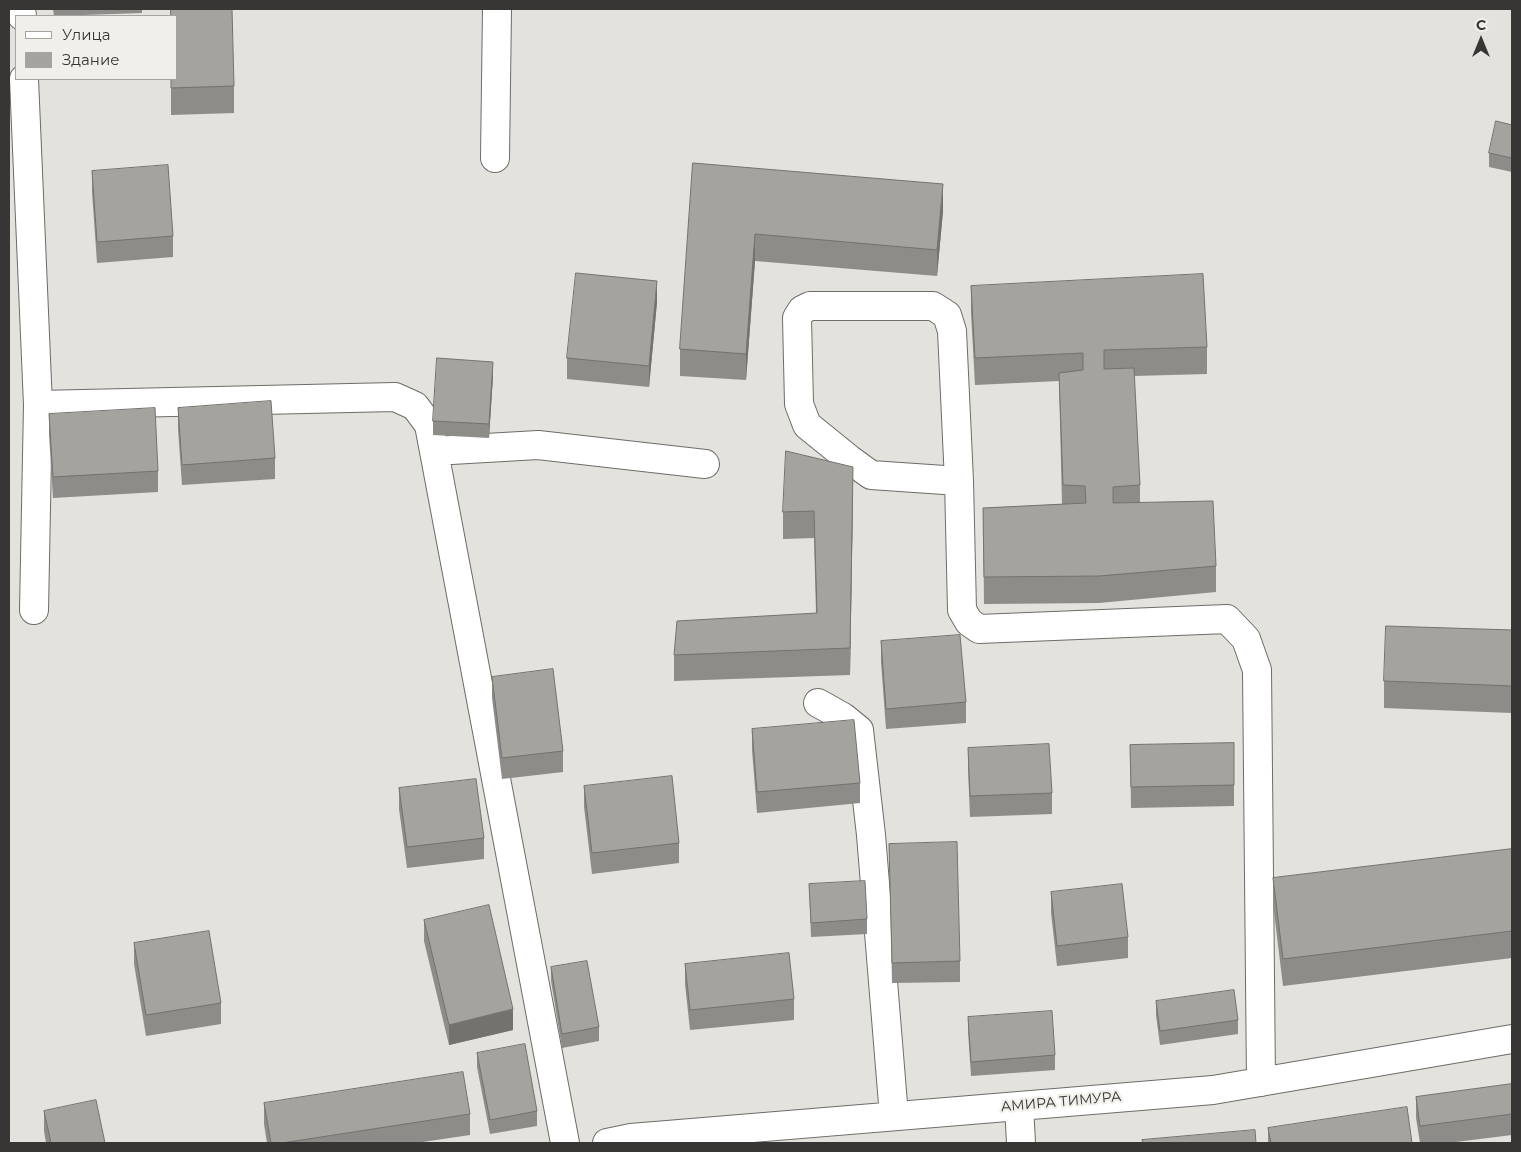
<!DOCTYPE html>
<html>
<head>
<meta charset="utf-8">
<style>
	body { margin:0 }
	#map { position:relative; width:1521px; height:1152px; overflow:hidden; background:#e4e2dd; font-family:Montserrat,sans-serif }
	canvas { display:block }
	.frame { position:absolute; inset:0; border:10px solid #373635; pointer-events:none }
	.legend { position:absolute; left:15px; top:15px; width:162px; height:65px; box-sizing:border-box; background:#f1efea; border:1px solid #a7a5a2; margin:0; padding:6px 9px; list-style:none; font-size:15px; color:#373635 }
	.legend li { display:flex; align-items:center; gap:10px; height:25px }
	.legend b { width:25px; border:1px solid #a7a5a2 }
	.north { position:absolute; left:1456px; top:15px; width:50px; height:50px; -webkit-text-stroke:4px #f1efea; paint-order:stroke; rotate:0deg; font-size:14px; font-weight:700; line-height:20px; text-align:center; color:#373635 }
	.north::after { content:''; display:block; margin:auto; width:18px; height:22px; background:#373635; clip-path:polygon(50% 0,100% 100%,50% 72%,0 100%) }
</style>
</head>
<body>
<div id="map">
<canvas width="1521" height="1152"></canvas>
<div class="frame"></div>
<ul class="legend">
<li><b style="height:6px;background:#fff"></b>Улица</li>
<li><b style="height:14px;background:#a5a39e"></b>Здание</li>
</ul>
<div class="north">С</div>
</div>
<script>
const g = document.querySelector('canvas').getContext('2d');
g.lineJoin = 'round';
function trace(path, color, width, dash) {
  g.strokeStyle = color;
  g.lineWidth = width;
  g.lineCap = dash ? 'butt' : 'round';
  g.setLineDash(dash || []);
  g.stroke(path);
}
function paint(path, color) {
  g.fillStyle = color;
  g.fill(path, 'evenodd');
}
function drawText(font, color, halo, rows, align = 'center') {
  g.font = font + ' Montserrat,sans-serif';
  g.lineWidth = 4.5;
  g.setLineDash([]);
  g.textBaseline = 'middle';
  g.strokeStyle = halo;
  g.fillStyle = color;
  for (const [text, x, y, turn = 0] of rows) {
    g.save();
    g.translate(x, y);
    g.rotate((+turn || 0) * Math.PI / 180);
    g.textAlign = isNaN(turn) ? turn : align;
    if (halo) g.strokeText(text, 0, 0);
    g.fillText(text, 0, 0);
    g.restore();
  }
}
const minor = new Path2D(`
	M21,9L22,16
	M24,79L38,405L395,397L415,406L429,425L565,1143
	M495,158L497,9
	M434,451L538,445L705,464
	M959,481L871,475L849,459L807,425L799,404L797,318L802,310L810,306H933L947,315L952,331L959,481L962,610L969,622L979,629L1227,619L1246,639L1257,670L1261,1082
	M34,610L38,405
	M818,703L843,717L859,730L871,835L894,1116
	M1019,1106L1021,1143
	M607,1143L631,1138L1213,1090L1512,1039`);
trace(minor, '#6e6c68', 30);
trace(minor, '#fff', 28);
paint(new Path2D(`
	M53,9H142V13L54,16Z
	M171,79L234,86V113L171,115Z
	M1512,125V172L1489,167V153Z
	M693,163L943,211L937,276L755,261L746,380L680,376V349Z
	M92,171L173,236V257L97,263L92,192Z
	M971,286L1207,347V374L1134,376L1140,485V502L1216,566V592L1099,603L984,604L983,508L1062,504L1059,381L975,385L971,313Z
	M657,302L649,387L567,379V358Z
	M493,376L489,438L433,435V421Z
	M178,408L275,458V479L182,485L178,429Z
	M49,414L158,471V492L53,498L49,435Z
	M853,494L850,675L674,681V655L816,613L814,538L783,539V512Z
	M1512,630V713L1384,708V681Z
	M881,641L966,702V723L886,729L881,662Z
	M492,677L563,751V772L502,779L492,698Z
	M752,729L860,783V803L757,813L752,750Z
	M1234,743V806L1131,808L1130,745Z
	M968,748L1052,793V814L970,817L968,769Z
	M584,786L679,843V863L592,874L584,807Z
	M399,788L484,838V859L407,868L399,809Z
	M889,844L960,961V982L892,983Z
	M1512,849V958L1283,986L1273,904V878Z
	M809,884L867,919V934L811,937Z
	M1051,892L1128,937V958L1057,966L1051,913Z
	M424,920L513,1030L449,1045L424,941Z
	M134,943L221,1003V1024L146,1036L134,964Z
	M685,964L794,999V1020L690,1030L685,984Z
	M551,967L599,1027V1041L562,1048L551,981Z
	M1156,1001L1238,1020V1034L1160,1045L1156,1015Z
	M968,1017L1055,1055V1070L971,1076L968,1031Z
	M477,1053L537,1111V1126L490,1134L477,1067Z
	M1512,1084V1135L1448,1143H1420L1416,1118V1097Z
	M264,1103L470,1114V1135L416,1143H267L264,1124Z
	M44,1111L105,1143H46L44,1131Z
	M1268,1128L1412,1143H1268Z`), '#8e8c88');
paint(new Path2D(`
	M943,184V211L937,276V250Z
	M755,234V261L746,380V354Z
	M657,281V302L649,387V366Z
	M493,362V376L489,438V424Z
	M853,467V494L850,675V648Z
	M513,1009V1030L449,1045V1025Z`), '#74726f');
const building = new Path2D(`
	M171,9H232L234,86L171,88V79H176V16H171Z
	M1496,121L1512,125V158L1489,153Z
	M693,163L943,184L937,250L755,234L746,354L680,349Z
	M168,165L173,236L97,242L92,171Z
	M576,273L657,281L649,366L567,358Z
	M1203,274L1207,347L1104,350V369L1134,368L1140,485L1113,487V503L1213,501L1216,566L1099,576L984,577L983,508L1086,503L1085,486L1063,485L1059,373L1083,370V353L975,358L971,286Z
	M437,358L493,362L489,424L433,421Z
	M271,401L275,458L182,465L178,408Z
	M155,408L158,471L53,477L49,414Z
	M786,451L853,467L850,648L674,655L677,621L817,613L814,511L783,512Z
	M1386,626L1512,630V686L1384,681Z
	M960,635L966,702L886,709L881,641Z
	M553,669L563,751L502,758L492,677Z
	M854,720L860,783L757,792L752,729Z
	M1234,743V785L1131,787L1130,745Z
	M1049,744L1052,793L970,796L968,748Z
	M672,776L679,843L592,853L584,786Z
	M476,779L484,838L407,847L399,788Z
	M957,842L960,961L892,963L889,844Z
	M1512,849V931L1283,959L1273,878Z
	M865,881L867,919L811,923L809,884Z
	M1122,884L1128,937L1057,946L1051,892Z
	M489,905L513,1009L449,1025L424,920Z
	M209,931L221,1003L146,1015L134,943Z
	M789,953L794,999L690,1010L685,964Z
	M587,961L599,1027L562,1034L551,967Z
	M1234,990L1238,1020L1160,1031L1156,1001Z
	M1052,1011L1055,1055L971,1062L968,1017Z
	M525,1044L537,1111L490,1120L477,1053Z
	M463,1072L470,1114L282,1143H271L264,1103Z
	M1512,1084V1114L1420,1126L1416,1097Z
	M96,1100L105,1143H51L44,1111Z
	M1407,1107L1412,1143H1271L1268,1128Z
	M1255,1130L1256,1143H1143L1142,1140Z`);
paint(building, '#a5a39e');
trace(building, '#74726f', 1);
drawText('14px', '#373635', '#f1efea', [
	["АМИРА ТИМУРА",1061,1102,-5]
]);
</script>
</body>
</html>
